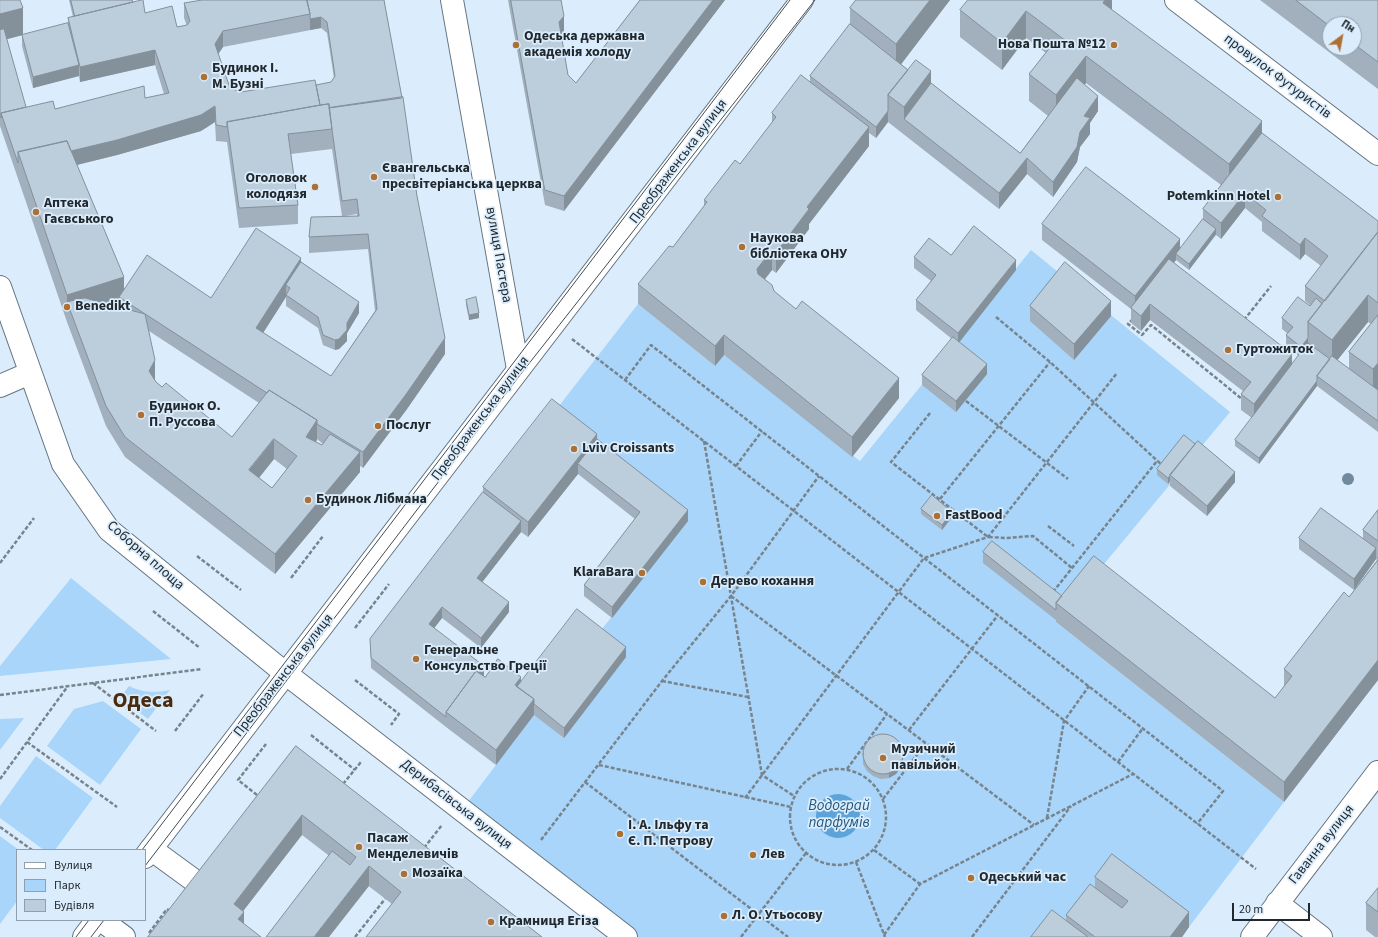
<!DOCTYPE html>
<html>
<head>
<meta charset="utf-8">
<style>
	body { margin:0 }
	#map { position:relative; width:1378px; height:937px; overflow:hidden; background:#dbedfc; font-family:"Source Sans 3",sans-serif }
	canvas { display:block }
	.legend { position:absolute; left:16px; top:849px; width:130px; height:72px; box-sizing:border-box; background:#dbedfc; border:1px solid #919faa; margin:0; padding:5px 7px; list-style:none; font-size:12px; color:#22292e }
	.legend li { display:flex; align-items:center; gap:8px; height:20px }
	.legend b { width:20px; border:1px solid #919faa }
	.north { position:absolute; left:1322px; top:16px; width:40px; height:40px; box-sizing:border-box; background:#dbedfc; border:1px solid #919faa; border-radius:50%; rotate:32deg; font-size:11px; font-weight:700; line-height:16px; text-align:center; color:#22292e }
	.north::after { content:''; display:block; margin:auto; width:14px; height:18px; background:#ad7034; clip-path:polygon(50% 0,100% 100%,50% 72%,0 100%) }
	.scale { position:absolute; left:1232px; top:903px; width:78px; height:18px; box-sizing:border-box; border:2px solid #22292e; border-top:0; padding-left:5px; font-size:12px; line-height:14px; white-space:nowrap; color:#22292e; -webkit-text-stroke:3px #dbedfc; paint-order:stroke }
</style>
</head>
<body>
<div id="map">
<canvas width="1378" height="937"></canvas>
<ul class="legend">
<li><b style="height:5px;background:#fff"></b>Вулиця</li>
<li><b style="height:11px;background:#a8d5f9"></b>Парк</li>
<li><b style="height:11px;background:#bccddc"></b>Будівля</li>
</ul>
<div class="north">Пн</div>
<div class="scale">20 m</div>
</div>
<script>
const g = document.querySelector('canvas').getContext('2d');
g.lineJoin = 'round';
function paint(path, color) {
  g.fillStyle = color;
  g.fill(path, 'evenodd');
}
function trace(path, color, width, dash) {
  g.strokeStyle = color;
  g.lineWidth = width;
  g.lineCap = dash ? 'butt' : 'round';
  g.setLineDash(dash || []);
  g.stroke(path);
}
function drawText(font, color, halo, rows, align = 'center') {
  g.font = font + ' "Source Sans 3",sans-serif';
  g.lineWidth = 3.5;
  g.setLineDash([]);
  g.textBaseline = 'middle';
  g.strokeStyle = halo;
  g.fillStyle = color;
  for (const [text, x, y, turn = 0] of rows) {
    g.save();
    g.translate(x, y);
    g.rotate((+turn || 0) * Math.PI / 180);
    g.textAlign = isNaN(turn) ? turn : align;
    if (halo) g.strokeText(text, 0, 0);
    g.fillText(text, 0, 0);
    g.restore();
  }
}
paint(new Path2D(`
	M1031,250L1230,412L1056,622L1284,802L1189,927L1062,937H638L468,802C539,707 614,614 688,521L552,415L638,304L715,366L724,355L860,461Z
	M71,578L171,659L0,676V666Z
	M129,686C144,693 154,693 170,690L148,719L120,698Z
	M103,701L141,729L100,785L47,746L74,709Z
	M24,718L0,750V719Z
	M36,756L93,798L55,850H44L0,818V806Z
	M0,836L19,850H17V901L0,924Z`), '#a8d5f9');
paint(new Path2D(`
	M816 816a22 22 0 1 1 44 0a22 22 0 1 1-44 0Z`), '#5ba3d9');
const minor = new Path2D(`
	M452,0L518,369
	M1176,0L1378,154
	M0,287L63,464L109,530L285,673L626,937
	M0,386L30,373
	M151,849L203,887
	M1277,903L1321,937
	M101,920L124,937
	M1252,937L1378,772`);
const major = new Path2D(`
	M145,857L802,0
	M84,937L97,920`);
trace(minor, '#647481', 24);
trace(major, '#647481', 24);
trace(new Path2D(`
	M996,317L1050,362L1163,466
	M1133,319L1128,324L1142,335L1151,325L1242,399
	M1244,320L1271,286
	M572,339L1256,869
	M625,380L651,345L1223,791L1197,824
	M966,401L1068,479
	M930,413L891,462L988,537L1006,538L1033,536L1072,568
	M704,441L762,775L794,796
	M736,466L762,431
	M940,499L1050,362
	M1048,526L1074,546
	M197,556L241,590
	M0,563L34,518
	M291,578L323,536
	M1053,592L1157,461
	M731,596L1034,825
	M153,611L200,648
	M355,628L389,584
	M355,680L399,714L391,725
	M662,681L748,697
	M93,683L156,731
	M0,695L202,669
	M909,730L998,615
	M175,731L204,693
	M311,735L355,770
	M27,742L117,807
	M1118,762L1143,728
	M599,765L791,807
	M790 817a48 48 0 1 1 96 0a48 48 0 1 1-96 0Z
	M847,769L887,714
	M0,779L68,686
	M585,782L788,937
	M343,784L361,762
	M257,795L238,780L266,744
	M745,798L924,558L988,537L1117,373
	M883,799L926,743
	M1047,818L1064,721L1089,686
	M0,827L32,850
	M541,840L662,681L731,596L819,476
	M424,848L442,825
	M874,850L920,884
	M856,862L885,937
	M149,933L167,909L171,912
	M884,935L920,884L1133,774
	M355,937L385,899
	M741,937L806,853
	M972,937L1071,806`), '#78848d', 2.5, [4, 2]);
trace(minor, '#fff', 22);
trace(major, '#fff', 22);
trace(new Path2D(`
	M142,850L790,0
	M145,866L520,375L815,0
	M76,937L89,920
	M91,937L104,920`), '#434c53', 1);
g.fillStyle = '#70899d';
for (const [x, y] of [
	[1348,479]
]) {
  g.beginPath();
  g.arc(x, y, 6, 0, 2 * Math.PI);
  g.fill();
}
paint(new Path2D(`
	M0,0L23,35L68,23V18L73,17L69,0H132L133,2L145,13L177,27L187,26L184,18V3L384,0L417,196L445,354L407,409L363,468L360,466V472L275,574L125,457L106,426L67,322L0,126ZM321,28L327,33L334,78L331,82L316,85L241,92L230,88L218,54L223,47ZM22,35V46L33,88L79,76L80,82L155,65L164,94L145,98L55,109L26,107L6,39ZM215,122L216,141L227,142L239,228L298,224V205L291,154L332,149L342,216L309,237V253L368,249L375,311L331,376L263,333L286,297V306L318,328L323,345L335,350L339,349L347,341V333L359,313L301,262L211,298L124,289L77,165L117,155L201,131ZM357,214V216H345ZM149,331L259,403L232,437L162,387L156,382L155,380ZM317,439L323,444L322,445L316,442ZM274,459L287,469L272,488L259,478Z
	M508,0H561L564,32L561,35L568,75L576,83L640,0H725L564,211L545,205Z
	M856,0H950L901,64L908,70L931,83L1020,153L1048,116L1029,101V74L1046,53L1026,38L1002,70L960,37V10L1112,0V10L1262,133L1378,221V432L1317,386L1259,464L1235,446V440L1252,418L1241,410V394L1243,391L1150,320L1141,331L1131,323V309L1042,240V224L1180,249L1203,219V209L1221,185L1086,83L1084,85L1098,111L1090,123V134L1080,147L1077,162L1053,197L1027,174L999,209L888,122L876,138L869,133V146L809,224V229L776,273L772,270L765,279L774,291L899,398L852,457L724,355L715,366L638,304V284L673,247L704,206V200L740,164L772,123V113L810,81V76L850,24V8ZM1245,208L1262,222V231L1300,260L1305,254L1321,266L1305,286V301L1310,305L1282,318V329L1288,334L1286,335V346L1299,356L1292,365L1174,263L1176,260L1189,270L1216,235L1221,239ZM1368,322L1371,324L1349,352V369L1337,360Z
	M1260,0H1378V89ZM1330,24H1354V48H1330Z
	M951,255L1016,270L959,342L987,374L956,412L922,385V375L952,339L916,310V300L931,281L914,268V257Z
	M466,300L479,318L469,320L466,305Z
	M1030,306L1111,316L1074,360L1030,321Z
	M597,439L688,521L612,618L584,596V585L635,519L578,474L528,537L521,532L482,582L509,612L481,648L442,618L434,628L485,677L521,682L626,657L564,738L534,715L496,765L446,727L371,668L370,639L483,492V487Z
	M1195,444L1235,482L1207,516L1170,486V481L1168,484L1157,475V469Z
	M921,509L952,517L942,530L921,514Z
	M1378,510V680L1284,802L1056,622V620L983,563V552L1062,596L1275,698L1284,686V669L1349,597L1377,560L1376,559L1354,590L1299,549V538L1363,539V530Z
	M296,746L542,937L392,904L302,835L148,937Z
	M863,751L903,759L901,767L896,774L889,778L881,779L873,776L867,771L863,764Z
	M1095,877L1189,927L1182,937H1031L1066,921V915L1095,888Z
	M1378,888V937H1375L1366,930V903Z`), '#a2b0bd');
paint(new Path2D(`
	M713,0H725L564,211V196Z
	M930,0H950L896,71V44Z
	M1105,0H1112V18L1103,3Z
	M23,8V35L0,41V14Z
	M1026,11V38L1002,70V43Z
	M564,16V32L559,37V22Z
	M321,17V28L310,30V19Z
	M223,31V47L215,59V44Z
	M155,50V65L80,82V67Z
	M1086,56V83L1056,122V95Z
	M79,65V76L33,88V77Z
	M931,71V98L904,119V107Z
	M1098,96V111L1090,123V134L1080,147L1077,162L1053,197V182L1080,132L1084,116Z
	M215,106V122L201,131L117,155L27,177L22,162Z
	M888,111V122L876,138V127Z
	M1262,121V148L1229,191V164Z
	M869,127V146L809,224V229L776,273V253L807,207Z
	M1027,158V174L999,209V193Z
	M1245,193V208L1221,239V223Z
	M1216,229V234L1189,270V264Z
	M1305,238V254L1300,260V245Z
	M1180,239V255L1176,254V260L1135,312V296Z
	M772,250V270L757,289V269Z
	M301,258V273L290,288L286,285V297L256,344V328Z
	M1016,260V270L958,344V333Z
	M124,277V300L119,297V306L74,320L67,302V295Z
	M1368,295V322L1332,367V340Z
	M1111,301V316L1074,360V344Z
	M359,302V313L347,333V341L339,349L335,350V340L347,323Z
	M1150,304V320L1141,331V316Z
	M479,313V318L469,320V315Z
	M724,335V355L715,366V346Z
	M445,338V354L407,409L363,468V452Z
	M1308,338V348L1301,357V347Z
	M1292,354V370L1254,420V404Z
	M155,360V380L149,391V371Z
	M1378,363V390L1373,396V369Z
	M987,364V374L956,412V401Z
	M899,378V398L852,457V437Z
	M1317,381V386L1259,464V458Z
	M317,420V440L306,457V437Z
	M597,434V450L578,464V474L528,537V522Z
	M274,439V459L249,490V470Z
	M360,452V472L275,574V554Z
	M1235,472V482L1207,516V506Z
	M1170,476V481L1168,484V478Z
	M688,510V521L612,618V607Z
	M952,512V517L942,530V525Z
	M521,521V532L477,589V578Z
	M1376,548V559L1354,590V579Z
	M509,602V612L481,648V638Z
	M442,607V618L429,635V624Z
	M626,647V657L564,738V728Z
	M1378,660V680L1284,802V782Z
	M484,666V676L448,714Z
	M521,677V692L515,685Z
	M534,699V715L496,765V750Z
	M903,754V759L901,767L896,774L889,778V772Z
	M302,815V835L234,923V904Z
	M369,866V886L329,937H314Z
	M244,912V931L238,919Z
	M1189,912V927L1182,937H1170Z`), '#84909a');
const building = new Path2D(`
	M0,0H20L23,8L0,14Z
	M71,0H132L133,2L75,16Z
	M143,0L145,13L172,6L177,27L187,25L190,21L184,3L202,0H307L310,14L223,31L215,44L230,88L241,92L315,80L320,105L227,122V127L216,125L215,106L201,115L117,140L71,151L67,141L18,152V163L1,113L53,101L55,109L144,86L145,98L169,93L155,50L80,67L68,18Z
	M307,0H384L402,98L329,108V104L320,105L316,85L331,82L335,76L327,22L321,17L310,19V14Z
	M511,0H561L564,16L559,22L568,75L576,83L640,0H713L564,196L545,190Z
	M856,0H930L896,44L850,8Z
	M968,0H1105L1103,3L1262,121L1229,164L1086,56L1056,95L1029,74L1055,41L1062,47L1066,41L1026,11L1002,43L960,10Z
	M1296,0H1378V62L1354,44V24H1330V26Z
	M68,23L79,65L33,77L22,35Z
	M850,24L908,70L888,95V111L876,127L810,76Z
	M4,29L26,107L1,113V118L0,116V30Z
	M916,60L931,71L904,107L888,95Z
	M801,75L869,127L807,207L809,209L776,253L772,250L757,269L758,274L772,285L774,291L796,309L802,301L899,378L852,437L724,335L715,346L638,284L669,246L673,247L707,202L704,200L735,160L740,164L776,117L772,113Z
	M1077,78L1098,96L1084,116L1090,118L1080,132L1077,147L1053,182L1027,158L999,193L904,119L931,83L1020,153Z
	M403,97L417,196L445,338L407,393L363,452L317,424V420L269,390L267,393L119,297L147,255L211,298L256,228L301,258L256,328L331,376L377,309L368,234L309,237L311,217L359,216L357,199L342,201L329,108Z
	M329,104L332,129L288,134L298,205L239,208L227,122Z
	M1262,133L1378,221V232L1325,301L1305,286L1328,256L1305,238L1300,245L1262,216L1266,210L1245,193L1221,223L1203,209Z
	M67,141L124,277L67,295L18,152Z
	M1086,167L1180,239L1135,296L1042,224Z
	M1203,219L1216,229L1189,264L1176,254Z
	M974,226L1016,260L958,333L916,300L936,275L914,257L929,238L951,255Z
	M1378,232V303L1368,295L1332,340L1308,322Z
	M1169,259L1292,354L1254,404L1241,394L1251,382L1150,304L1141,316L1131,308Z
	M301,262L359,302L347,323V330L339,339L335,340L323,335L318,317L286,295L290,288L286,285Z
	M1065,262L1111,301L1074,344L1030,306Z
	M476,297L479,313L469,315L466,300Z
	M1298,297L1310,306L1316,298L1322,304L1308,322V338L1301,347L1286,335L1293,327L1282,318Z
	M85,298L145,314L155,360L149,371L156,382L162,387L166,383L232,437L269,390L317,420L306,437L322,445L330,434L360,452L275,554L125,437L106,406L67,302ZM274,439L297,456L272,488L249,470Z
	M1378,315V363L1373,369L1349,352Z
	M953,337L987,364L956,401L922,375Z
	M1308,343L1330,359L1317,376V381L1259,458L1235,440Z
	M1332,356L1378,390V421L1317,376Z
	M552,399L597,434L528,522L483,487Z
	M1184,435L1195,444L1168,478L1157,469Z
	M597,439L688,510L612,607L584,585L640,512L578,464Z
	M1198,441L1235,472L1207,506L1170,475Z
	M483,492L521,521L477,578L509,602L481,638L442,607L429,624L484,666L479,673L476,671L446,712V717L371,658L370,639Z
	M932,495L952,512L942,525L921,509Z
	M1321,508L1376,548L1354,579L1299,538Z
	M1378,510V541L1363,530Z
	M992,541L1062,596L1056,603V610L983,552Z
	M1094,556L1275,698L1292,676L1284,669L1344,592L1349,597L1378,560V660L1284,782L1056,603Z
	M577,609L626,647L564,728L534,704V699L517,687Z
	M498,659L521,677L515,685L534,699L496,750L446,712L476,671L485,677Z
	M863 754a20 20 0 1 1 40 0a20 20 0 1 1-40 0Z
	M296,746L542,937H366L401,892L369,866L314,937H266L332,851L350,865L356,857L302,815L234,904L244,912L238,919L261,937H148Z
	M1112,854L1189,912L1170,937H1095L1066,915L1090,884L1122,908L1128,901L1095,877Z
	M1378,888V912L1366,903Z
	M1052,910L1088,937H1031Z`);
paint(building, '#bccddc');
trace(building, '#84909a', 1);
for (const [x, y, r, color] of [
	[516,45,4,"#ad7034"],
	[1114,45,4,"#ad7034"],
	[204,77,4,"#ad7034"],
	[374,177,4,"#ad7034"],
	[315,187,4,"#ad7034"],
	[1278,197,4,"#ad7034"],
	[36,212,4,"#ad7034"],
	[742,247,4,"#ad7034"],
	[67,307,4,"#ad7034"],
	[1228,350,4,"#ad7034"],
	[141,415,4,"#ad7034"],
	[378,426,4,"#ad7034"],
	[574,449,4,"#ad7034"],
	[308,500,4,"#ad7034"],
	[937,516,4,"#ad7034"],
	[642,573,4,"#ad7034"],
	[703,582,4,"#ad7034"],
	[416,659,4,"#ad7034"],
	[883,758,4,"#ad7034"],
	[620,834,4,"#ad7034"],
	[359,847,4,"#ad7034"],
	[753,855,4,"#ad7034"],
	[404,874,4,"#ad7034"],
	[971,878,4,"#ad7034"],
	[724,916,4,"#ad7034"],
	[491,922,4,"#ad7034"]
]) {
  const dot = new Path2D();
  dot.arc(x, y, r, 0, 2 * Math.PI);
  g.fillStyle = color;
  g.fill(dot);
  trace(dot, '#dbedfc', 1.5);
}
drawText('bold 14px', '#22292e', '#dbedfc', [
	["Одеська державна",524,37],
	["академія холоду",524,53],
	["Нова Пошта №12",1106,45,"right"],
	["Будинок І.",212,69],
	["М. Бузні",212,85],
	["Євангельська",382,169],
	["пресвітеріанська церква",382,185],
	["Оголовок",307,179,"right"],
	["колодязя",307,195,"right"],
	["Potemkinn Hotel",1270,197,"right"],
	["Аптека",44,204],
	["Гаєвського",44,220],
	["Наукова",750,239],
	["бібліотека ОНУ",750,255],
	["Benedikt",75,307],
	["Гуртожиток",1236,350],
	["Будинок О.",149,407],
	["П. Руссова",149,423],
	["Послуг",386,426],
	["Lviv Croissants",582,449],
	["Будинок Лібмана",316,500],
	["FastBood",945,516],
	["KlaraBara",634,573,"right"],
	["Дерево кохання",711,582],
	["Генеральне",424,651],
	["Консульство Греції",424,667],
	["Музичний",891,750],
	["павільйон",891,766],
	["І. А. Ільфу та",628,826],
	["Є. П. Петрову",628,842],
	["Пасаж",367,839],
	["Менделевичів",367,855],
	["Лев",761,855],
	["Мозаїка",412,874],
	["Одеський час",979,878],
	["Л. О. Утьосову",732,916],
	["Крамниця Егіза",499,922]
], 'left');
drawText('14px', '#22292e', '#dbedfc', [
	["провулок Футуристів",1277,77,37],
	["Преображенська вулиця",679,162,-53],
	["вулиця Пастера",498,255,80],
	["Преображенська вулиця",481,419,-53],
	["Соборна площа",145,556,41],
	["Преображенська вулиця",284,676,-52],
	["Дерибасівська вулиця",456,805,38],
	["Гаванна вулиця",1322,845,-52]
]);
drawText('italic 15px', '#23577d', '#dbedfc', [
	["Водограй",839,807],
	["парфумів",839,824]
]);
drawText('bold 22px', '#492c0f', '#dbedfc', [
	["Одеса",143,702]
]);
</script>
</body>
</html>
